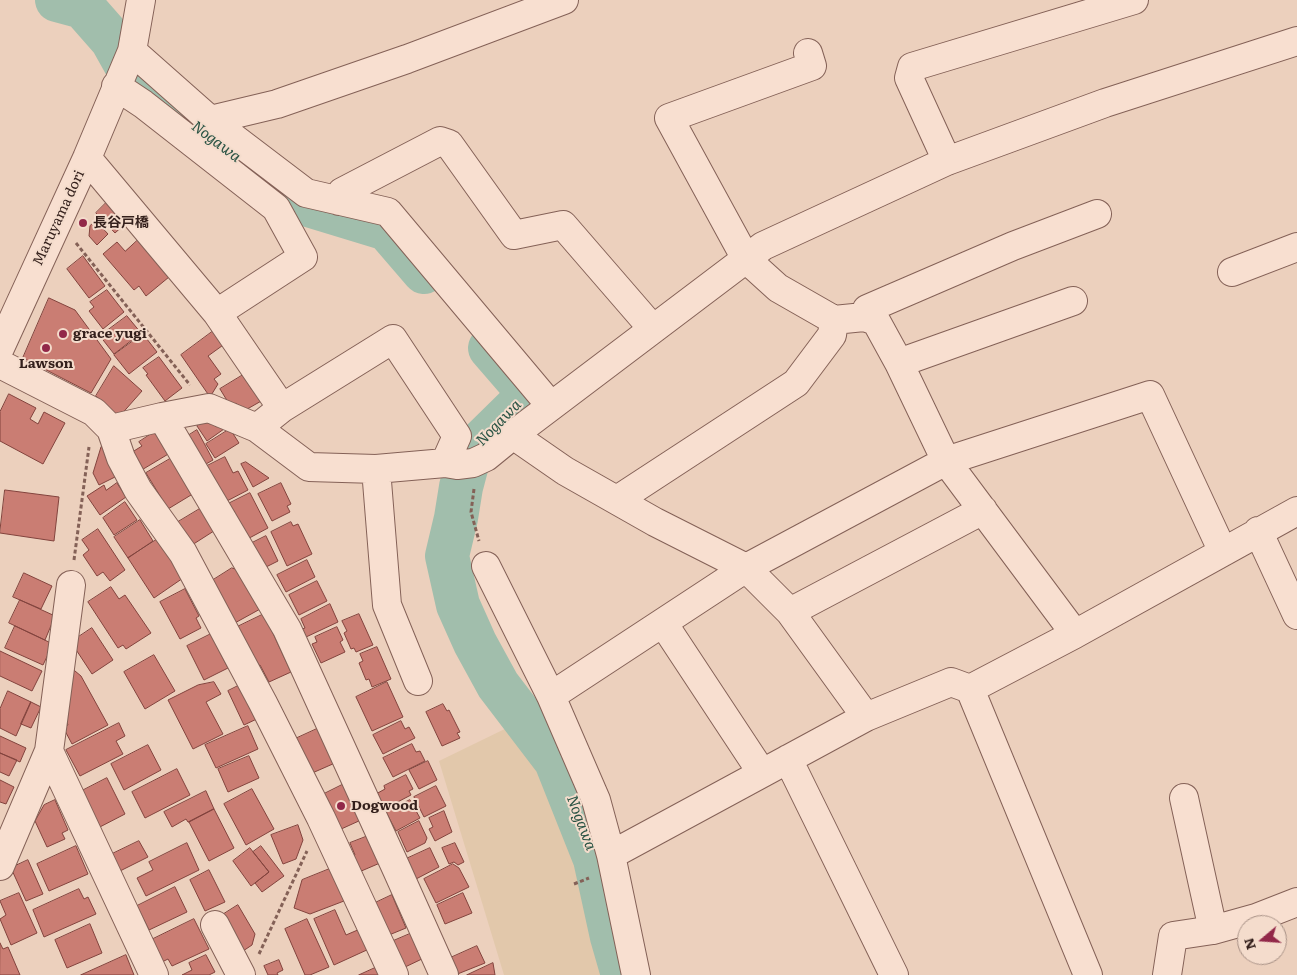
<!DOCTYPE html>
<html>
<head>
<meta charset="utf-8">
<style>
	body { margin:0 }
	#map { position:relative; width:1297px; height:975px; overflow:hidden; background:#ecd0bd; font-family:Literata,serif }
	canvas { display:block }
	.north { position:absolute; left:1237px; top:915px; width:50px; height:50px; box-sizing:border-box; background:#f4dccc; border:1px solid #a79085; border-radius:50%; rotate:252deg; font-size:14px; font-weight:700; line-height:20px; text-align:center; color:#331f1b }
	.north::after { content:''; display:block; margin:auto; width:18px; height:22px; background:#922849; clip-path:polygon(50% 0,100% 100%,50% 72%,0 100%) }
</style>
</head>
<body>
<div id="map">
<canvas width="1297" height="975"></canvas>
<div class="north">N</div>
</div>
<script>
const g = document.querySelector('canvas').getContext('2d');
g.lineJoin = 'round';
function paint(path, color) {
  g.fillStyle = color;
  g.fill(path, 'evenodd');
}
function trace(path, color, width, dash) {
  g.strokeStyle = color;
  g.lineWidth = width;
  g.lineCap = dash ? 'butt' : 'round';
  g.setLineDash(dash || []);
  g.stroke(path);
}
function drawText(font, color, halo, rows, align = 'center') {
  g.font = font + ' Literata,"Noto Sans JP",serif';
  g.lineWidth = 4;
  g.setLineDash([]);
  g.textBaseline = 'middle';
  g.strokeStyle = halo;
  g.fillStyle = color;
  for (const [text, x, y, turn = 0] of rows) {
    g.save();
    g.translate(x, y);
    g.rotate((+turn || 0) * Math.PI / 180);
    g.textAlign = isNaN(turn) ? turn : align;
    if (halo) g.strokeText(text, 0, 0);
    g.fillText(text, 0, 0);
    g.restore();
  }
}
paint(new Path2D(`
	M515,724L555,784L607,975H504L439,761Z`), '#e2c8ab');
trace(new Path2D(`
	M57,0L83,7L112,40L136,83L295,201L387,229L424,272
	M490,348L522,385L524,400L470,453L461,487L456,518L447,556L458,605L475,643L498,685L556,761L595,859L612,937L623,975`), '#a1beac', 44);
const building = new Path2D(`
	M107,202L126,223L115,233L96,213Z
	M96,221L108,234L97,245L89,236L90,226Z
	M138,240L169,277L146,296L139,286L134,290L103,254L117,242L125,251Z
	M83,256L105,286L89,298L67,269Z
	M107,290L124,312L103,329L89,311L94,307L90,302Z
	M49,298L75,310L111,359L91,393L23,358Z
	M127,316L141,333L114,354L100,336Z
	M216,329L226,343L208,356L221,374L214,379L218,384L210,397L181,355Z
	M143,334L157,352L129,374L114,355Z
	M159,357L182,388L165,401L146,375L148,374L143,368Z
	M114,366L142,391L119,417L96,396Z
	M243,375L252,390L255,388L263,400L242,412L236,403L231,407L220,389Z
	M9,394L36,408L30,419L38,424L44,412L65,423L43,464L0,441V412Z
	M205,420L209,424L213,421L216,427L220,424L224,429L207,441L197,426Z
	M230,429L239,443L215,458L206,444Z
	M197,430L213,460L199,468L183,439Z
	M156,431L170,453L140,471L129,454L142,446L139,442Z
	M106,445L119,475L99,485L93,473L101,447Z
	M175,456L196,492L168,509L146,473Z
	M225,457L233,473L238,471L248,490L225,502L199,470Z
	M246,462L269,478L253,487L241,464Z
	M117,483L126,497L100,515L87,496L104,485L106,490Z
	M281,483L291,504L287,506L290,512L272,521L258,494Z
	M5,490L59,497L54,541L0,533Z
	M250,493L268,528L240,543L222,507Z
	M125,502L137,520L114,535L103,518Z
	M203,507L217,529L192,545L178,522Z
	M140,520L153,541L128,558L114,537Z
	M291,522L293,526L298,524L312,554L287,566L271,532Z
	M98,529L125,570L110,581L103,572L97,576L83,555L89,550L82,540Z
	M266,536L278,561L260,570L248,545Z
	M161,537L186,576L154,598L128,558Z
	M307,560L315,577L286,592L277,575Z
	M232,568L242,571L262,608L233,624L210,582Z
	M24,573L52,586L41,609L13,597Z
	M317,581L327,601L299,615L289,595Z
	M111,587L119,599L125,595L151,633L126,649L123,645L118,648L88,602Z
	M185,589L199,616L196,618L201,628L180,639L160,602Z
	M20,600L55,616L45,640L9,623Z
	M330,604L338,622L306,637L302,629L305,628L301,619Z
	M264,614L291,672L269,682L260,665L254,668L235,628Z
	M359,614L373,645L356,652L354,648L351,649L344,633L347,631L342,621Z
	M15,626L53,644L43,665L5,648Z
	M337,627L343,640L340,642L345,652L321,663L312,644L317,642L315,637Z
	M92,628L113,660L92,674L71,642Z
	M211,634L228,668L204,680L187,646Z
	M377,647L391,679L372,687L369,679L366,680L359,663L363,661L360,654Z
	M0,651L42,671L32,691L0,676Z
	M154,655L175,691L145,709L124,672Z
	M69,666L81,676L108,725L72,744L63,727L68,725L58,703Z
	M214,682L221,694L206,702L223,734L193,749L168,700L198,685Z
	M246,682L261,717L244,725L228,691Z
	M387,682L403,717L372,731L356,697Z
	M8,691L31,702L16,736L0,728V709Z
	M31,702L41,707L31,728L21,724Z
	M443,704L447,711L449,710L460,732L457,733L460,738L442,746L426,712Z
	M401,721L405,729L409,727L415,738L383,754L373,735Z
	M119,723L125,736L116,741L123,754L80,776L66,750Z
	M248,726L258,749L216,768L205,745Z
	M319,728L335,763L310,774L295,739Z
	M0,736L26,748L20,762L0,753Z
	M412,744L416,752L420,751L425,761L393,777L383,758Z
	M148,745L161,770L124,790L111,764Z
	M0,753L17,760L9,776L0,772Z
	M249,756L259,778L228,792L218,769Z
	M428,761L437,780L419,789L409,770Z
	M177,769L190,795L145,818L132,792Z
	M406,775L413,789L409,791L411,795L384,809L376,794L385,789L384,786Z
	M107,778L125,814L94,830L76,794Z
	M0,780L14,787L6,804L0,802Z
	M344,784L361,820L339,830L322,795Z
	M436,786L446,806L424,817L414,797Z
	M252,789L274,829L246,845L224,804Z
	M206,791L214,809L189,822H188L186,819L172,827L164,812Z
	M55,800L68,830L62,833L65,839L47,847L35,821L44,805Z
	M410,800L420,818L396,831L386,812Z
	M214,809L234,848L209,861L189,822Z
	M444,811L452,832L435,841L429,829L433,827L429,818Z
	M419,821L427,838L425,843L407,852L398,832Z
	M298,825L303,840L296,859L283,864L271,835Z
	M368,836L380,863L359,872L352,856L355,855L350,843Z
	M139,841L148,857L116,873L108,856Z
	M187,843L199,870L146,896L137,878L153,870L149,862Z
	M455,843L464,862L458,865L454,862L449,864L442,848Z
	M76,846L88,874L49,891L37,864Z
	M261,846L284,876L262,892L255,883L269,872L253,852Z
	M250,848L269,872L251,886L233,861Z
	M430,848L439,867L416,879L406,859Z
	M28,860L43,894L26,901L11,868Z
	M453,864L459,868L469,887L436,903L424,879Z
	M332,868L344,901L310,914L294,908L302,880Z
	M209,870L225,902L205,911L190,880Z
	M175,887L187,912L149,930L137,906Z
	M79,889L84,899L88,897L96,914L44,937L33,910Z
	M19,893L37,933L11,945L0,919L6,915L0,901Z
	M463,893L472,913L445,924L437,905Z
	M392,895L406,928L389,935L375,903Z
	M238,905L255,934L252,945L237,955L216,919Z
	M335,910L346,935L360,929L369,949L334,965L314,919Z
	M194,919L209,949L172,966L168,959L158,964L147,942Z
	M307,919L329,967L310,975H305L285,929Z
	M90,924L102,953L67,968L55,940Z
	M412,933L424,958L403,968L391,942Z
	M0,943L3,949L8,947L20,975H0Z
	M477,946L485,963L455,975L448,959Z
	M126,955L134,975H81Z
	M206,955L215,972L209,975H182L192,970L189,963Z
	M279,960L283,970L277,973L278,975H268L264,966Z
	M493,963L495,975H467Z
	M375,968L379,975H359Z`);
paint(building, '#ca7d73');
trace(building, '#82433d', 1);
const minor = new Path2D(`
	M132,51L210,120L277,104L407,59L564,0
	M808,53L812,66L669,118L746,259L778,288L834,320L864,317L876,321L899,363L946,461L1075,634
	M116,86L143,104L276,208L303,257L217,313
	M210,120L306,193L388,212L551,406
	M87,158L217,313L282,408L257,428
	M947,161L909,78L912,67L1134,0
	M339,201L342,192L440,141L449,144L514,235L563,225L653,329
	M1232,272L1297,247
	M864,317L867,309L1013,246L1097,214
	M0,348L87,158L132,51L141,0
	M899,363L1073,301
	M0,364L94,412L111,429L121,458L138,490L183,553L263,703L321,818L394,975
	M282,408L393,339L457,436L445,463
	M162,417L287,629L397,870L444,975
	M111,429L162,417L209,408L257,428L309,467L376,469L445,463L457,465L473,463L486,457L513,435L763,246L947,161L1105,103L1297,41
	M513,435L565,471L655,522L746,568L790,612L866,717
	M376,469L387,605L418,681
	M617,500L796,383L832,335L834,320
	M1258,531L1297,615
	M486,566L551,696
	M790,612L983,510
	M663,623L762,773
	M970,689L1088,975
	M49,751L154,975
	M788,759L894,975
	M1184,798L1213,930
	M611,855L866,717L951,682L970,689L1075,634L1297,511
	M0,866L49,751L71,585
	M215,925L241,975
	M636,975L611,855L596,800L551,696L746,568L946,461L1150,395L1223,552
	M1167,975L1173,936L1213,930L1256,918L1297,902`);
trace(minor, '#846157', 30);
trace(new Path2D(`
	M76,243L190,385
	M474,489L471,512L479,541
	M74,560L89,447
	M574,884L589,878
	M259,954L307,851`), '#846157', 3, [4, 2.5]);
trace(minor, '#f8dfd0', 28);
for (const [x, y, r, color] of [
	[83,223,5,"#922849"],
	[63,334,5,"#922849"],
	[46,348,5,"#922849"],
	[341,806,5,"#922849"]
]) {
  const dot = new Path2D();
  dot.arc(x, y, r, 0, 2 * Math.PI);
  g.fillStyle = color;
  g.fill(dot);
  trace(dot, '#f4dccc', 2);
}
drawText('14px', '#331f1b', '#f4dccc', [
	["Maruyama dori",59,218,-65]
]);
drawText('bold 14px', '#331f1b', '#f4dccc', [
	["長谷戸橋",93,223],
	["grace yugi",73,334],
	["Lawson",46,364,"center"],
	["Dogwood",351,806]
], 'left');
drawText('italic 15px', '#2a5344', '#f4dccc', [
	["Nogawa",216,142,37],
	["Nogawa",499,423,-46],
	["Nogawa",581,823,69]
]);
</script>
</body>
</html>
